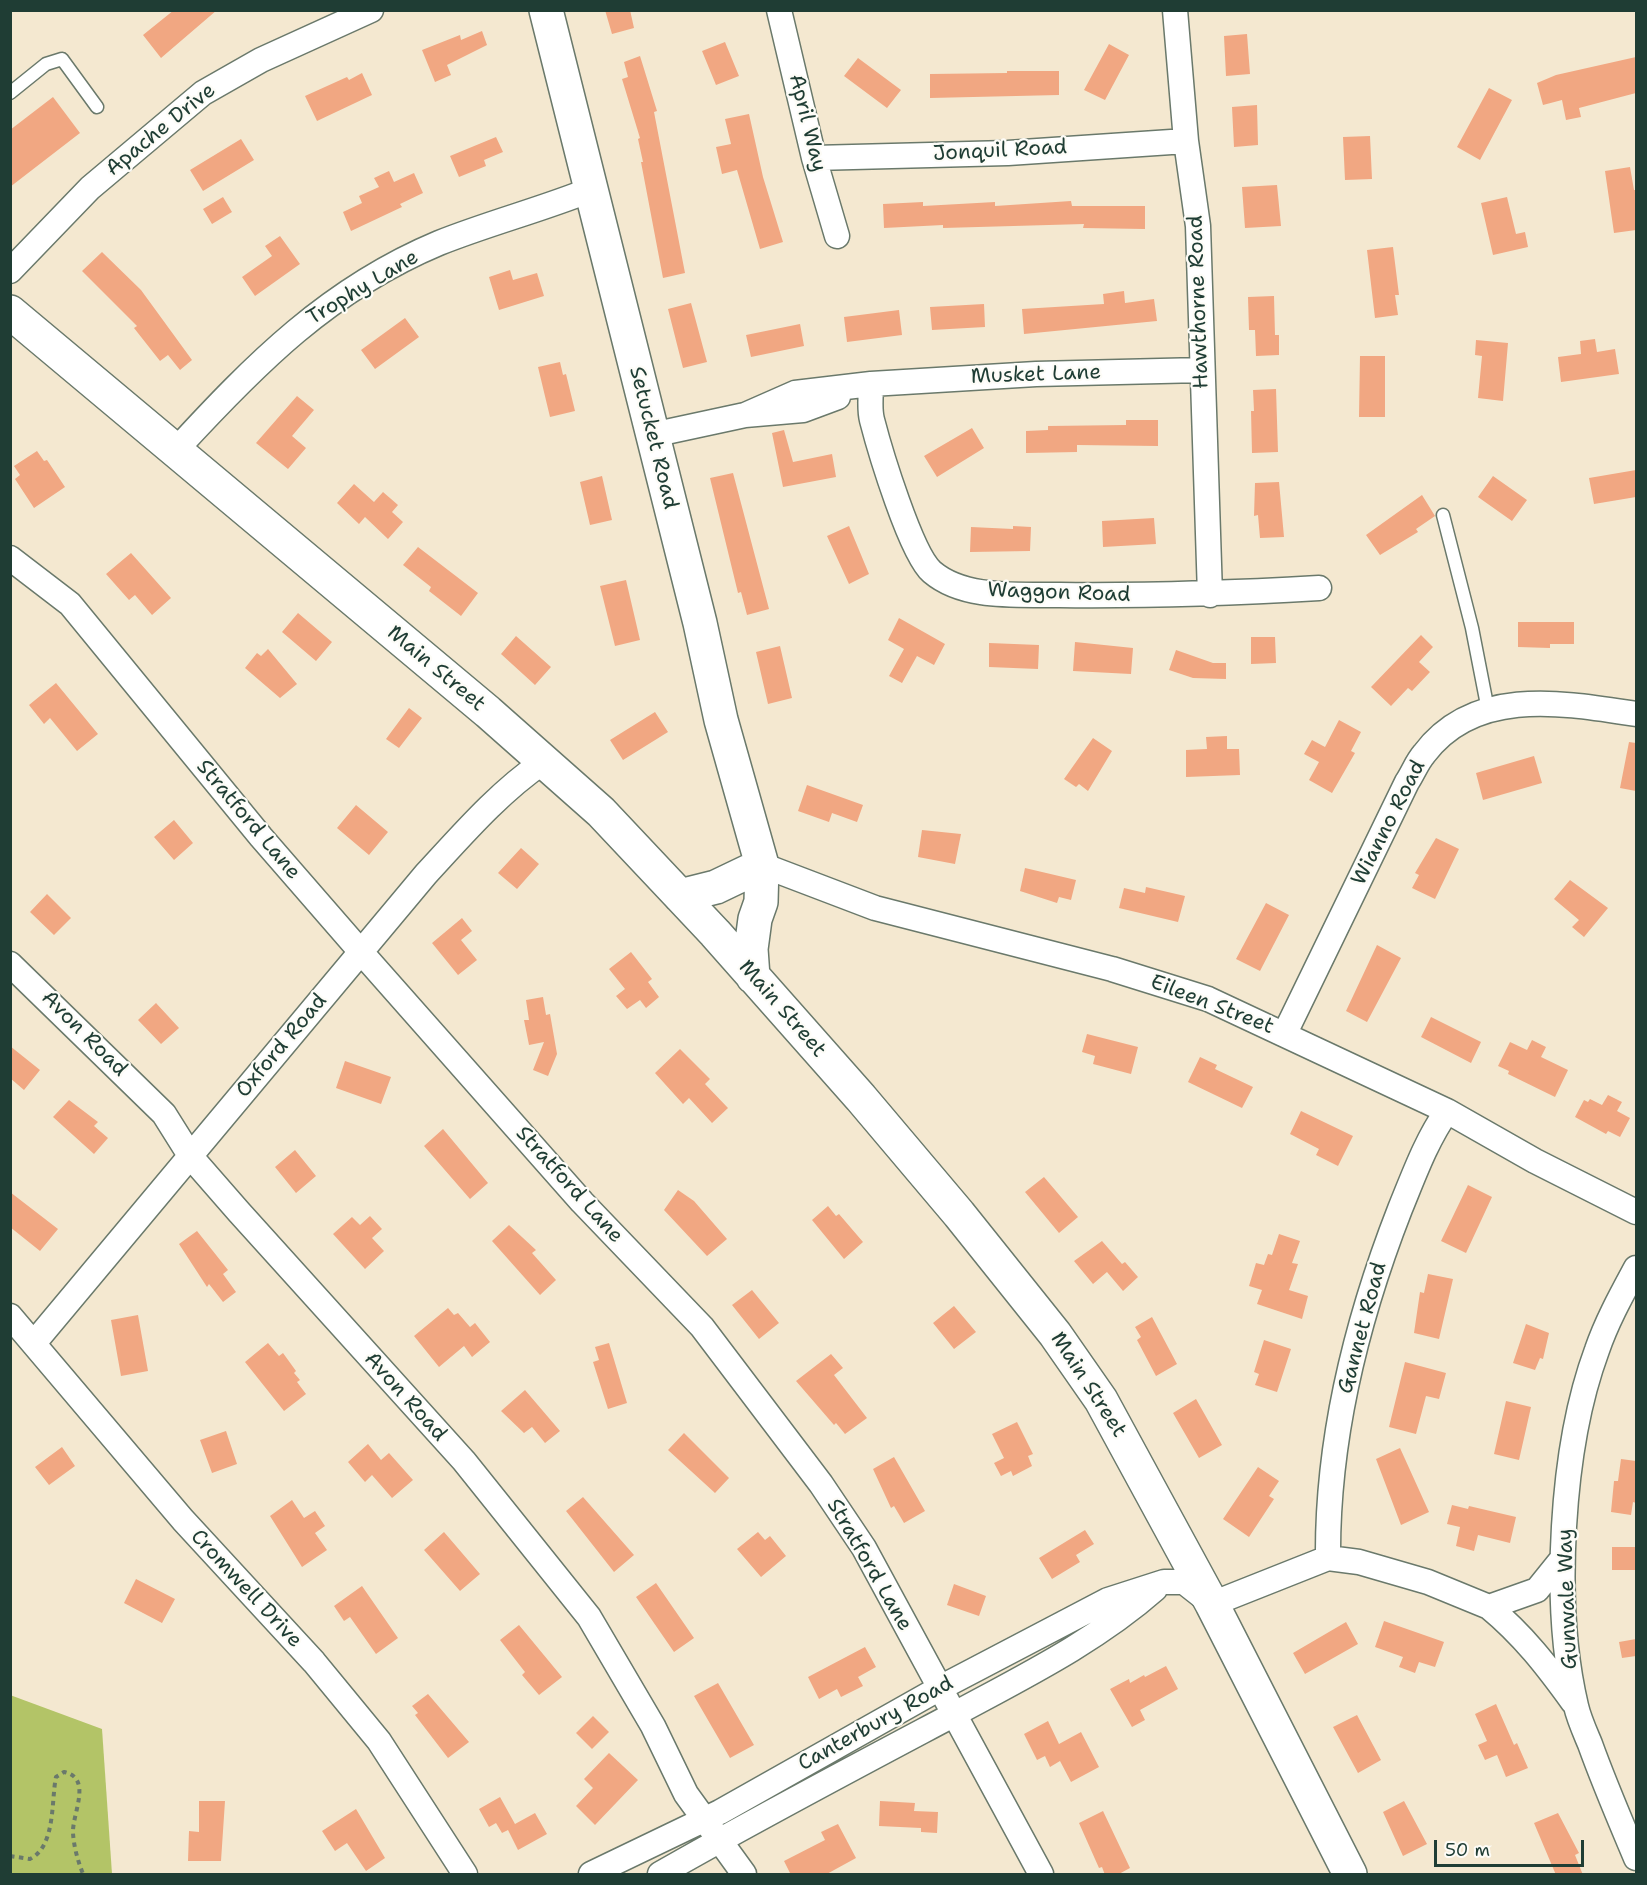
<!DOCTYPE html>
<html>
<head>
<meta charset="utf-8">
<style>
	body { margin:0 }
	#map { position:relative; width:1647px; height:1885px; overflow:hidden; background:#f4e8d0; font-family:"Shantell Sans",sans-serif }
	canvas { display:block }
	.frame { position:absolute; inset:0; border:12px solid #1f3d34; pointer-events:none }
	.scale { position:absolute; left:1434px; top:1840px; width:150px; height:27px; box-sizing:border-box; border:3px solid #1f3d34; border-top:0; padding-left:8px; font-size:18px; line-height:21px; white-space:nowrap; color:#1f3d34; -webkit-text-stroke:4px #fdfcf7; paint-order:stroke }
</style>
</head>
<body>
<div id="map">
<canvas width="1647" height="1885"></canvas>
<div class="frame"></div>
<div class="scale">50 m</div>
</div>
<script>
const g = document.querySelector('canvas').getContext('2d');
g.lineJoin = 'round';
function paint(path, color) {
  g.fillStyle = color;
  g.fill(path, 'evenodd');
}
function trace(path, color, width, dash) {
  g.strokeStyle = color;
  g.lineWidth = width;
  g.lineCap = dash ? 'butt' : 'round';
  g.setLineDash(dash || []);
  g.stroke(path);
}
function drawText(font, color, halo, rows, align = 'center') {
  g.font = font + ' "Shantell Sans",sans-serif';
  g.lineWidth = 4.5;
  g.setLineDash([]);
  g.textBaseline = 'middle';
  g.strokeStyle = halo;
  g.fillStyle = color;
  for (const [text, x, y, turn = 0] of rows) {
    g.save();
    g.translate(x, y);
    g.rotate((+turn || 0) * Math.PI / 180);
    g.textAlign = isNaN(turn) ? turn : align;
    if (halo) g.strokeText(text, 0, 0);
    g.fillText(text, 0, 0);
    g.restore();
  }
}
paint(new Path2D(`
	M10,1695L102,1729L112,1874H11Z`), '#b3c467');
paint(new Path2D(`
	M174,10H217L161,58L143,35Z
	M605,10H630L634,28L612,34Z
	M482,31L487,45L447,65L451,75L435,82L422,50L460,35L461,40Z
	M1247,34L1250,74L1226,76L1224,36Z
	M725,42L739,76L716,85L702,51Z
	M1109,44L1129,55L1105,100L1084,90Z
	M640,56L657,111L654,112L685,273L663,278L641,162H643L638,139L640,138L622,79L628,77L624,62Z
	M1636,57V93L1579,108L1581,117L1566,120L1562,100L1543,105L1537,83L1556,75Z
	M858,58L901,90L887,108L844,76Z
	M1007,71H1059V95L930,98V74L1007,73Z
	M362,73L372,95L317,121L305,96L347,77L349,80Z
	M1489,88L1512,100L1480,160L1457,147Z
	M53,97L80,133L10,187V130Z
	M1257,105L1258,145L1234,147L1232,107Z
	M749,114L763,177L783,242L760,249L737,170L722,174L716,147L731,144L725,119Z
	M1370,136L1372,179L1345,180L1343,137Z
	M496,137L503,152L484,160L486,166L459,177L450,156Z
	M241,139L254,160L203,191L190,170Z
	M1630,167L1634,190H1636V230L1614,233L1605,171Z
	M389,171L394,182L414,173L423,193L400,204L402,207L351,231L343,212L362,203L359,196L379,187L374,178Z
	M1277,185L1281,226L1245,228L1242,187Z
	M223,197L232,212L212,224L203,209Z
	M1507,197L1516,234L1525,232L1528,247L1493,255L1481,203Z
	M1071,201L1072,206H1145V229L1083,228L1084,224L943,228V225L884,228L883,204L923,202V206L995,202V206Z
	M280,236L300,264L255,296L242,277L272,256L265,246Z
	M1393,247L1399,295H1395L1398,315L1375,318L1367,250Z
	M102,252L141,290L192,360L180,370L168,355L160,361L134,328L137,326L82,271Z
	M510,270L513,280L537,273L544,296L499,310L489,277Z
	M1124,291L1125,303L1154,299L1157,321L1024,334L1022,309L1104,304L1103,294Z
	M1274,296L1275,335H1279V355L1256,356L1255,330H1249L1248,297Z
	M691,303L707,362L683,368L668,309Z
	M984,304L985,327L932,330L930,307Z
	M899,310L902,335L847,342L844,317Z
	M405,318L419,337L375,369L361,350Z
	M800,324L804,346L751,357L746,335Z
	M1595,339L1597,352L1615,349L1619,374L1561,382L1558,357L1581,354L1580,341Z
	M1476,340L1508,343L1503,401L1478,398L1482,356L1475,355Z
	M1360,356H1385V417H1359Z
	M560,362L563,375L566,374L575,411L550,417L538,367Z
	M1276,389L1278,452L1252,453L1251,411H1254L1253,390Z
	M297,396L314,410L292,436L306,448L288,469L256,443Z
	M1126,420H1158V446L1077,445V452L1026,453V431L1048,430V426L1126,425Z
	M972,428L984,448L937,477L924,456Z
	M784,430L793,462L832,454L836,477L783,487L772,433Z
	M37,451L44,461L47,460L65,487L34,508L15,479L20,475L14,466Z
	M1636,470V497L1594,504L1589,478Z
	M733,473L769,609L747,615L741,592L738,593L710,478Z
	M602,476L612,520L590,525L580,482Z
	M1493,476L1527,500L1512,521L1478,497Z
	M1279,482L1284,537L1260,538L1258,515L1254,516L1255,483Z
	M354,484L374,502L383,492L398,505L392,512L403,522L388,539L365,517L359,524L337,503Z
	M1422,495L1435,516L1416,529L1418,532L1380,555L1366,535Z
	M1154,518L1156,544L1103,547L1102,521Z
	M849,526L869,574L849,584L827,536Z
	M1013,526L1031,527L1030,551L970,552L971,527L1013,529Z
	M418,547L478,593L461,616L429,591L431,587L403,565Z
	M131,553L171,598L152,615L135,595L129,600L106,574Z
	M626,580L640,640L615,646L600,586Z
	M298,613L332,642L316,661L282,632Z
	M899,618L945,644L934,665L917,656L902,683L889,676L904,649L888,640Z
	M1518,622H1574V644H1550V648L1518,647Z
	M1421,635L1433,647L1419,662L1430,672L1412,691L1408,688L1391,706L1371,687Z
	M516,636L551,667L535,685L501,654Z
	M1251,637H1275L1276,663L1251,664Z
	M1075,642L1133,648L1131,674L1073,671Z
	M989,643L1039,645L1038,669L989,667Z
	M780,646L792,698L768,704L756,652Z
	M268,649L297,684L280,698L245,668L257,653L261,656Z
	M1176,650L1213,663H1226V679L1193,678L1169,670Z
	M56,683L98,734L77,751L50,718L44,724L29,705Z
	M409,708L422,718L399,748L386,739Z
	M655,712L668,732L623,760L610,740Z
	M1339,720L1361,732L1351,751L1355,753L1332,793L1309,780L1319,762L1304,754L1312,740L1325,747Z
	M1227,736V749H1239L1240,775L1186,777V750L1207,749L1206,737Z
	M1093,738L1112,751L1088,791L1079,784L1076,787L1064,779Z
	M1629,742L1636,743V791L1620,788Z
	M1534,756L1542,783L1483,800L1476,773Z
	M807,785L863,805L857,822L832,813L829,822L798,811Z
	M356,805L388,832L369,855L337,828Z
	M174,820L193,843L174,860L154,837Z
	M922,830L961,834L955,864L918,857Z
	M1436,838L1459,849L1435,899L1412,888L1419,875L1415,873Z
	M521,848L539,864L517,889L498,873Z
	M1025,868L1076,880L1071,900L1059,897L1057,903L1020,891Z
	M1570,880L1608,908L1584,937L1572,927L1579,920L1554,899Z
	M1146,887L1185,896L1178,922L1119,908L1124,888L1145,893Z
	M47,894L71,918L54,935L30,912Z
	M1266,903L1289,915L1260,971L1236,959Z
	M462,918L472,931L461,940L477,960L458,975L432,943Z
	M1377,945L1401,958L1367,1022L1346,1011Z
	M631,952L652,979L648,982L659,997L646,1008L640,1000L627,1009L616,996L625,989L609,969Z
	M543,997L546,1015L550,1014L557,1054L548,1076L533,1070L544,1042L529,1045L524,1020H529L526,1000Z
	M156,1003L179,1028L161,1044L138,1020Z
	M1431,1017L1481,1042L1471,1063L1421,1037Z
	M1087,1034L1138,1047L1131,1074L1093,1064L1095,1056L1082,1052Z
	M1532,1040L1546,1047L1541,1057L1568,1070L1555,1097L1508,1074L1509,1071L1498,1066L1510,1042L1527,1050Z
	M10,1046L40,1070L24,1090L10,1078Z
	M680,1049L710,1079L705,1084L728,1108L712,1123L689,1098L683,1104L655,1073Z
	M1200,1057L1217,1065L1215,1069L1253,1087L1242,1108L1188,1082Z
	M345,1061L391,1077L381,1104L336,1088Z
	M1608,1095L1622,1102L1617,1111L1630,1118L1620,1137L1608,1131L1606,1134L1575,1117L1584,1100L1588,1102L1590,1099L1602,1105Z
	M69,1100L98,1122L94,1126L108,1138L94,1154L53,1117Z
	M1301,1111L1353,1136L1338,1166L1316,1155L1319,1149L1290,1134Z
	M443,1129L488,1183L470,1199L424,1146Z
	M295,1150L316,1176L296,1193L275,1167Z
	M1044,1177L1078,1217L1059,1233L1025,1192Z
	M1468,1185L1492,1197L1466,1253L1441,1241Z
	M678,1190L694,1201L727,1239L707,1256L664,1210Z
	M10,1192L58,1229L40,1251L10,1227Z
	M828,1206L836,1216L839,1214L863,1242L844,1259L812,1220Z
	M370,1216L382,1229L372,1238L384,1251L365,1269L333,1234L352,1217L360,1225Z
	M509,1225L536,1250L532,1253L556,1280L540,1295L492,1241Z
	M197,1231L228,1270L223,1274L236,1292L223,1302L209,1284L207,1287L179,1244Z
	M1279,1234L1300,1241L1292,1263L1298,1264L1289,1290L1308,1296L1302,1319L1257,1304L1262,1290L1249,1286L1256,1263L1264,1265L1268,1254L1272,1255Z
	M1102,1241L1122,1264L1125,1262L1138,1277L1123,1291L1107,1272L1093,1284L1074,1261Z
	M1428,1274L1453,1279L1439,1339L1414,1333L1420,1292L1424,1293Z
	M752,1290L779,1323L759,1339L732,1305Z
	M954,1306L976,1332L954,1349L933,1323Z
	M448,1308L454,1315L458,1313L470,1327L475,1323L490,1342L472,1357L464,1346L439,1367L414,1336Z
	M138,1315L148,1371L121,1376L111,1320Z
	M1152,1317L1177,1364L1156,1376L1137,1340L1141,1337L1135,1327Z
	M1526,1324L1549,1333L1543,1359L1540,1358L1535,1370L1513,1363Z
	M1264,1340L1291,1349L1277,1392L1255,1385L1259,1374L1254,1372Z
	M268,1343L279,1356L283,1353L296,1371L294,1373L300,1380L297,1382L306,1394L284,1411L245,1362Z
	M609,1343L627,1403L608,1409L593,1362L599,1360L595,1347Z
	M831,1354L843,1368L834,1375L867,1418L845,1434L836,1423L834,1425L796,1381Z
	M1405,1362L1446,1373L1439,1399L1426,1396L1416,1434L1389,1427Z
	M525,1390L560,1431L545,1443L532,1427L524,1433L501,1411Z
	M1196,1399L1222,1445L1199,1458L1173,1413Z
	M1506,1401L1531,1407L1519,1460L1494,1454Z
	M1017,1422L1033,1454L1028,1456L1032,1466L1013,1476L1011,1471L1001,1476L994,1463L1004,1458L992,1434Z
	M226,1431L237,1464L212,1473L200,1440Z
	M684,1433L729,1478L715,1493L668,1450Z
	M368,1444L381,1460L389,1453L413,1480L392,1498L372,1475L365,1482L348,1462Z
	M62,1447L75,1466L49,1485L35,1467Z
	M1400,1448L1429,1512L1401,1525L1376,1459Z
	M894,1457L925,1511L904,1523L894,1506L891,1508L873,1469Z
	M1621,1459L1636,1461V1503L1633,1502L1631,1515L1611,1512L1614,1481H1618Z
	M1258,1467L1279,1481L1269,1496L1274,1499L1249,1537L1223,1519Z
	M583,1497L634,1555L614,1572L566,1511Z
	M292,1500L304,1518L315,1511L325,1526L315,1533L327,1550L302,1567L270,1516Z
	M1452,1505L1468,1509L1469,1506L1516,1517L1510,1543L1478,1535L1474,1551L1456,1546L1460,1527L1447,1524Z
	M1085,1530L1094,1544L1076,1555L1080,1562L1052,1579L1039,1558Z
	M444,1532L480,1574L460,1591L424,1550Z
	M758,1532L765,1540L770,1536L786,1556L761,1577L737,1549Z
	M1612,1547H1636V1570H1612Z
	M136,1579L175,1599L162,1623L124,1603Z
	M656,1583L694,1638L674,1652L636,1597Z
	M954,1584L986,1596L979,1616L947,1605Z
	M362,1586L398,1638L376,1654L350,1617L344,1621L334,1606Z
	M1384,1621L1444,1642L1435,1667L1419,1662L1415,1673L1399,1667L1403,1657L1375,1647Z
	M1346,1622L1358,1644L1305,1674L1293,1653Z
	M519,1625L562,1677L539,1695L522,1675L525,1672L500,1640Z
	M1636,1639V1656L1622,1658L1619,1642Z
	M865,1647L876,1667L858,1677L863,1686L841,1697L837,1689L819,1699L808,1677Z
	M1166,1666L1178,1689L1140,1710L1145,1720L1132,1727L1110,1689L1129,1679L1130,1683L1144,1675L1145,1677Z
	M718,1683L754,1745L730,1758L694,1696Z
	M428,1694L469,1742L448,1758L415,1715L418,1713L412,1706Z
	M1496,1704L1514,1745L1517,1743L1528,1768L1506,1777L1497,1755L1485,1760L1478,1745L1487,1741L1475,1714Z
	M1357,1715L1381,1760L1358,1773L1333,1727Z
	M593,1716L609,1732L592,1749L576,1733Z
	M1048,1721L1059,1744L1081,1732L1099,1767L1071,1782L1060,1761L1050,1767L1045,1756L1037,1760L1024,1734Z
	M609,1753L638,1780L595,1825L576,1806L593,1788L584,1779Z
	M500,1797L515,1824L535,1813L547,1834L518,1850L508,1830L502,1833L496,1823L489,1827L479,1809Z
	M199,1801H225L221,1861H188L189,1831L199,1832Z
	M880,1801L915,1803L914,1811L938,1812L937,1833L921,1832V1828L879,1826Z
	M1404,1801L1427,1844L1403,1856L1383,1812Z
	M356,1809L385,1858L366,1871L347,1843L335,1851L322,1831Z
	M1103,1811L1130,1868L1117,1875H1105L1102,1867L1099,1868L1079,1823Z
	M1558,1813L1579,1853L1575,1855L1583,1875H1556L1534,1823Z
	M838,1824L856,1858L825,1875H791L784,1861L825,1840L821,1832Z`), '#f1a782');
const lane = new Path2D(`
	M10,93L46,64L62,59L97,107
	M1443,515L1472,628L1488,710`);
const street = new Path2D(`
	M779,10L814,158L837,236
	M1175,10L1186,141L1198,226L1210,595
	M814,158L1008,153L1186,141
	M10,271L90,188L203,93L261,60L371,10
	M871,384C871,395 869,409 872,420C880,451 911,554 932,572C965,600 1019,594 1060,595C1147,596 1232,593 1319,588
	M745,415L795,393L871,384L1036,374L1202,370
	M652,435L745,415L803,410L838,397
	M176,450C255,364 329,289 439,243C489,223 540,210 590,190
	M10,558L70,604L261,837L361,952L582,1202L702,1327L821,1484L864,1548L1041,1874
	M762,865L875,908L1112,969L1208,999L1447,1111L1535,1161L1636,1212
	M10,964L164,1114L191,1157L239,1212L464,1461L589,1617L653,1726L686,1794L744,1874
	M1285,1033L1407,782C1413,773 1417,762 1424,754C1475,686 1564,703 1636,714
	M1636,1268C1622,1294 1607,1321 1597,1350C1561,1447 1552,1605 1576,1706C1579,1719 1585,1732 1590,1744C1604,1783 1620,1820 1636,1858
	M10,1316L183,1520L314,1662L379,1741L465,1874
	M34,1343L426,874C463,834 498,793 543,762
	M1328,1558C1327,1440 1357,1319 1400,1209C1414,1175 1426,1141 1447,1111
	M1489,1607C1523,1635 1547,1666 1573,1702
	M591,1874L720,1812L940,1688L1108,1600L1164,1582H1184L1212,1604L1328,1558L1359,1562L1428,1582L1489,1607L1537,1590L1562,1559
	M660,1874C756,1819 853,1768 951,1716C1021,1678 1095,1642 1155,1589`);
const secondary = new Path2D(`
	M546,10L700,623L721,720L762,865L761,902L755,919L751,949L753,977
	M10,312L488,712L601,812L715,933L861,1098L959,1214L1055,1334L1101,1400L1212,1604L1350,1874
	M680,896L716,887L762,865`);
trace(lane, '#6a796b', 15);
trace(street, '#6a796b', 27);
trace(secondary, '#6a796b', 36);
trace(new Path2D(`
	M10,1856L30,1859C56,1846 51,1801 56,1777L64,1772C93,1778 72,1814 73,1833C74,1848 78,1861 83,1874`), '#6a796b', 4, [4.5, 4.5]);
trace(lane, '#fff', 12);
trace(street, '#fff', 24);
trace(secondary, '#fff', 33);
drawText('21px', '#1f3d34', '#fdfcf7', [
	["April Way",807,123,76],
	["Apache Drive",161,130,-39],
	["Jonquil Road",1000,151,-3],
	["Trophy Lane",363,288,-31],
	["Hawthorne Road",1199,302,-92],
	["Musket Lane",1036,375,-2],
	["Setucket Road",653,438,76],
	["Waggon Road",1059,593,2],
	["Main Street",436,669,40],
	["Stratford Lane",248,820,50],
	["Wianno Road",1389,823,-63],
	["Eileen Street",1212,1005,21],
	["Main Street",782,1009,49],
	["Avon Road",84,1034,45],
	["Oxford Road",282,1046,-50],
	["Stratford Lane",569,1185,48],
	["Gannet Road",1363,1328,-75],
	["Main Street",1088,1385,57],
	["Avon Road",405,1397,48],
	["Stratford Lane",869,1565,60],
	["Cromwell Drive",246,1589,47],
	["Gunwale Way",1568,1599,-92],
	["Canterbury Road",876,1724,-29]
]);
</script>
</body>
</html>
